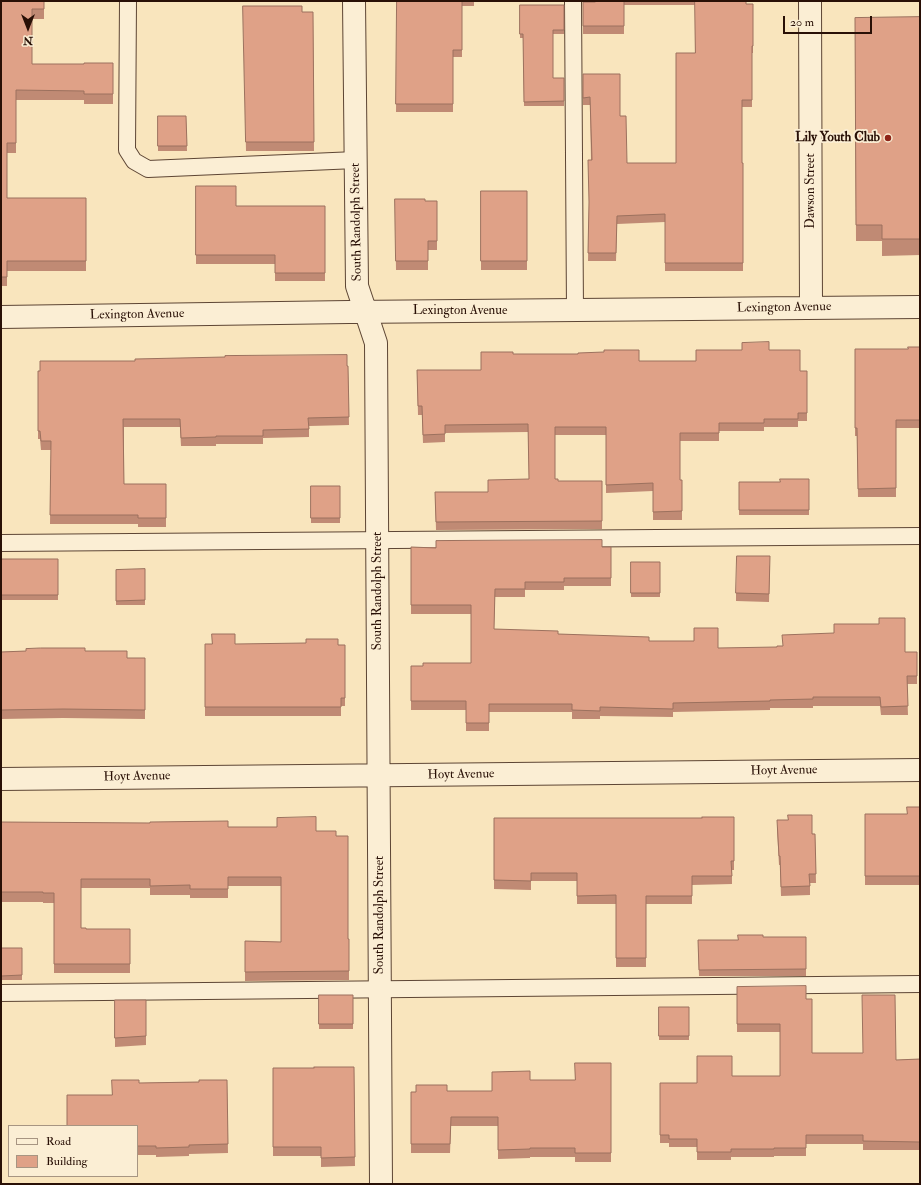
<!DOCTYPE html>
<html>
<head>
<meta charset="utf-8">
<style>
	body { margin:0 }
	#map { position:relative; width:921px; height:1185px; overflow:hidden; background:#f9e5bd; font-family:"IM FELL Double Pica",serif }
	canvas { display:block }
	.frame { position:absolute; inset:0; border:2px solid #291006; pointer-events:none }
	.legend { position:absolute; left:8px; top:1125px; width:130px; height:52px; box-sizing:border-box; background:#fbeed4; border:1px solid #a79582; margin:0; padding:5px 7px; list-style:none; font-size:12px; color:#291006 }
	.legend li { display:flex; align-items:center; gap:8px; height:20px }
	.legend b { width:20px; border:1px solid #a79582 }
	.north { position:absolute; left:8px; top:8px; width:40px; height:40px; -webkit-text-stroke:3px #fbeed4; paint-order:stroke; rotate:180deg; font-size:11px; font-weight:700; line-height:16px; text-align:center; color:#291006 }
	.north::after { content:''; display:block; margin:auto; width:14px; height:18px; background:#291006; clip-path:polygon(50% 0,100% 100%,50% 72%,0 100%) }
	.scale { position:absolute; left:783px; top:16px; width:89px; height:18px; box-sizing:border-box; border:2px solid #291006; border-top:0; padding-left:5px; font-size:12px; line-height:14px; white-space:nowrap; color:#291006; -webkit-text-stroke:3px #fbeed4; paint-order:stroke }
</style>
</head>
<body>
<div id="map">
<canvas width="921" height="1185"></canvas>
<div class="frame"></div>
<ul class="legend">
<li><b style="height:5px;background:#fbeed4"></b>Road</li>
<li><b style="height:11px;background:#dfa187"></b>Building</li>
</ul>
<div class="north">N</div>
<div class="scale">20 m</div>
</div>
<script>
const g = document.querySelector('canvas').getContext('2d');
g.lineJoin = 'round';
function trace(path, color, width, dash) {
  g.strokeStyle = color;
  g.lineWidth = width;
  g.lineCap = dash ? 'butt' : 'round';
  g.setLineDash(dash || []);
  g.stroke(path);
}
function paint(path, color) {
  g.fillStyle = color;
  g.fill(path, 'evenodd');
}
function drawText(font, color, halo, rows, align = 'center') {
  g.font = font + ' "IM FELL Double Pica",serif';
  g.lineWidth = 3.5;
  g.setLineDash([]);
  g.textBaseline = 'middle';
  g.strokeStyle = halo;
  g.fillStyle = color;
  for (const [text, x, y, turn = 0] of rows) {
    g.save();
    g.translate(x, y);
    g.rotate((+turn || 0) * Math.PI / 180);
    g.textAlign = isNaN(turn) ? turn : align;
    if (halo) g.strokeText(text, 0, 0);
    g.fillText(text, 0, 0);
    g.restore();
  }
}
const service = new Path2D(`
	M128,1L127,150L134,161L148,169L356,160
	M573,1L575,311
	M1,543L920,536
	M1,993L920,984`);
const minor = new Path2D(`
	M354,1L357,286L376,343L381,1184
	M810,1L811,308
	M1,317L349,312L920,307
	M1,779L920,770`);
trace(service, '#5d4534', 18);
trace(minor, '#5d4534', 24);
trace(service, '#fbeed4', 16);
trace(minor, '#fbeed4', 22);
paint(new Path2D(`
	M1,1H44V19H32V64H84L113,63V104H84V100H16V153H7V198H86V271H7V286H1Z
	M397,1H474V6H462V57H453V112H396Z
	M595,1H746V4H753V53H752V107H742V163H743V271H665V222L617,224L616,261H588L589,207L591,160L590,105H583V74L620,116L627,163H676L695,53V5H624V34H583V2H595Z
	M520,5H564V34H553V78H564V106H524L523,38H520Z
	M243,6L302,12H313L314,151H246Z
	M920,17V255L882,256V241H856L855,18Z
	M158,116H186L187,151H158Z
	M196,186L236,206H325V281H275V264H196Z
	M481,191H527V270H481Z
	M395,199L425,201H437V250H428V270H396Z
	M920,347V428H896V497H858L857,436H855V349H908Z
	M769,350L800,371H807V421H798V427H764V431H719V441H680V480H682V520H653V491L606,493V435H555V479L558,481H602V529L436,530L435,492H488L529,479L528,432L445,433V442L423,443L422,415H418L417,370H481L513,354L639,361H696Z
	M348,366L349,425L309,426V437L263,438V444H216V446H181L180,427H124V484H166V527H138V524H50L51,450H41L40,439H38V371Z
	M809,479V515H739V482H780Z
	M311,486H340V523H311Z
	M411,547H611V586H564V590H525V597H495L494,629L649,641L718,648L905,652H917V684H907L908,715H881L880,706H813V708H770V710L673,712V717L600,716V719H572V712H489V731H466V710H411V666H423L471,663V614H411Z
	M1,559H58V600H1Z
	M631,562H660V597H631Z
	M770,565L769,602L736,601V593Z
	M145,569V605H116V570Z
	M205,644L345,645V706H341V716H205Z
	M26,651H85L127,658H145V719L63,718L1,719V652Z
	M920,807V885H865V814H907Z
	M734,817V870H732V884L692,885V904H646V967H616V904H577V881H531V890L494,889V818H702Z
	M277,818L316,831L336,836L348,939H349V980L245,981V941L281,942V886H228V898H190V895H150V888H81V928L86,929H130V973H54V903H43V902H1V822L228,827H277Z
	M777,829L815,834L816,883H810V895L781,896L780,865H779Z
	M763,937H806V976H699L698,940H738Z
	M1,948H22V980H1Z
	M737,987L806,999L812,1053L896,1060L920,1059V1150H863V1144H806V1156H774V1157H731V1160H697V1147H669V1143H660V1083H697L732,1076H780V1032H737Z
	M319,995H353V1029H319Z
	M115,1000H146V1045L115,1047Z
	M659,1007H689V1040H659Z
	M611,1063V1162H575V1157H530V1158L498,1159V1126H451L450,1153H411V1092L492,1091L530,1080H575Z
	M354,1067L355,1166L321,1167V1156H273V1068H314Z
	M227,1080L228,1153L189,1154V1156L156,1157V1155H137V1126L112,1095L139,1083L199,1082Z`), '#c08a74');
const building = new Path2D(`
	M1,1H44V9H32V64H84V63H113V94H84V91L16,90V143H7V198H86V261H7V277H1Z
	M397,1H462V50H453V104H396Z
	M595,1H624V26H583V2H595Z
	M695,1H746V4H753V46H752V100H742V163H743V263H665V214L617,216L616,253H588L589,202L588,160H592L590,97L583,98V74H620V116H626L627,163H676V53H695Z
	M520,5H564V30H553V78H564V101L524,102L523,34H520Z
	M243,6H302V12H313L314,142H246Z
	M920,17V239H882V225H856L855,18Z
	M158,116H186L187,146H158Z
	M196,186H236V206H325V273H275V255H196Z
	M481,191H527V261H481Z
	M395,199H425V201H437V241H428V261H396Z
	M769,342V350H800V371H807V413H798V419H764V423H719V433H680V480H682V511L653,512V483L606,485V427H555V479H558V481H602V521L436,522L435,492H488V480L529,479L528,424L445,425V434L423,435L422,406H418L417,370H481V352H513V354H578V353L604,352V350H639V361H696V350H742V343Z
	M908,347H920V420H896V488L858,489L857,428H855V349H908Z
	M347,355V366H348L349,417L308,418L309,429L263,430V436H216V437L181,438L180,419H123L124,484H166V518H138V515H50L51,441H41L40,431H38V371H40V361H135V359L225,357V356Z
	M780,479H809V510H739V482H780Z
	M311,486H340V518H311Z
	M602,540V547H611V578H564V582H525V589H495L494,629L558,631V634L649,637V641H694V628H718V648L777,647V646H783L782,635L834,633V624H879V618H905V652H917V676H907L908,706L881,707L880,697H813V699L770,700V701L673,703V709L600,707V711L572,710V704H489V723H466V701H411V666H423V663H471V605H411V547L436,548V541Z
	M737,556H770L769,594L736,593Z
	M1,559H58V595H1Z
	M631,562H660V593H631Z
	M145,569V600L116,601V570Z
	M212,634H235V644L306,643V639H338V645H345V698H341V707H205V644H212Z
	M41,648H85V651H127V658H145V710L63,709L1,710V652L26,651V649Z
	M907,807H920V876H865V814H907Z
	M788,815H812V834H815L816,874H809L810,886L781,887L780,856H779L777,820H788Z
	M316,817V831H336V836H348V939H349V971L245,972V941L281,942V877H228V889H190V885L150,886V879H81V928H86V929H130V964H54V893H43V892H1V822L150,823V822L228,821V827H277V818Z
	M702,817H734V861H731L732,876H692V896H646V958H616V895L577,896V873H531V881L494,880V818H702Z
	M738,935H763V937H806V969L699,970L698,940H738Z
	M1,948H22V975L1,976Z
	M806,986V999H812V1053H863L862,995H895L896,1060L920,1059V1142L863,1141V1135H806V1148H774V1149H731V1152H697V1139H669V1135H660V1083H697V1056H732V1076H780V1024H737V987Z
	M319,995H353V1024H319Z
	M115,1000H146V1036L115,1038Z
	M659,1007H689V1036H659Z
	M575,1063H611V1153H575V1148H530V1149L498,1150V1117H451L450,1144H411V1092H416V1085H447V1091H492V1072L530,1071V1080H575Z
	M314,1067H354L355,1157L321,1158V1147H273V1068H314Z
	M112,1080H139V1083L199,1082V1080H227L228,1144L189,1145V1147L156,1148V1146H137V1126H67V1095H112Z`);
paint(building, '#dfa187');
trace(building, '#9c715e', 1);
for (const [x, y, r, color] of [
	[888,138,4,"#8f2418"]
]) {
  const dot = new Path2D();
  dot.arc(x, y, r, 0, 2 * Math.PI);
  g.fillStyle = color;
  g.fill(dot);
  trace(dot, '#fbeed4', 1.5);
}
drawText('bold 13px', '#291006', '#fbeed4', [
	["Lily Youth Club",880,138]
], 'right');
drawText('13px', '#291006', '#fbeed4', [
	["Dawson Street",811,191,-90],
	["South Randolph Street",357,222,-91],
	["Lexington Avenue",784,308,-1],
	["Lexington Avenue",460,311],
	["Lexington Avenue",137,315,-1],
	["South Randolph Street",378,591,-90],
	["Hoyt Avenue",784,771,-1],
	["Hoyt Avenue",461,775,-1],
	["Hoyt Avenue",137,777,-1],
	["South Randolph Street",380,915,-90]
]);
</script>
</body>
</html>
